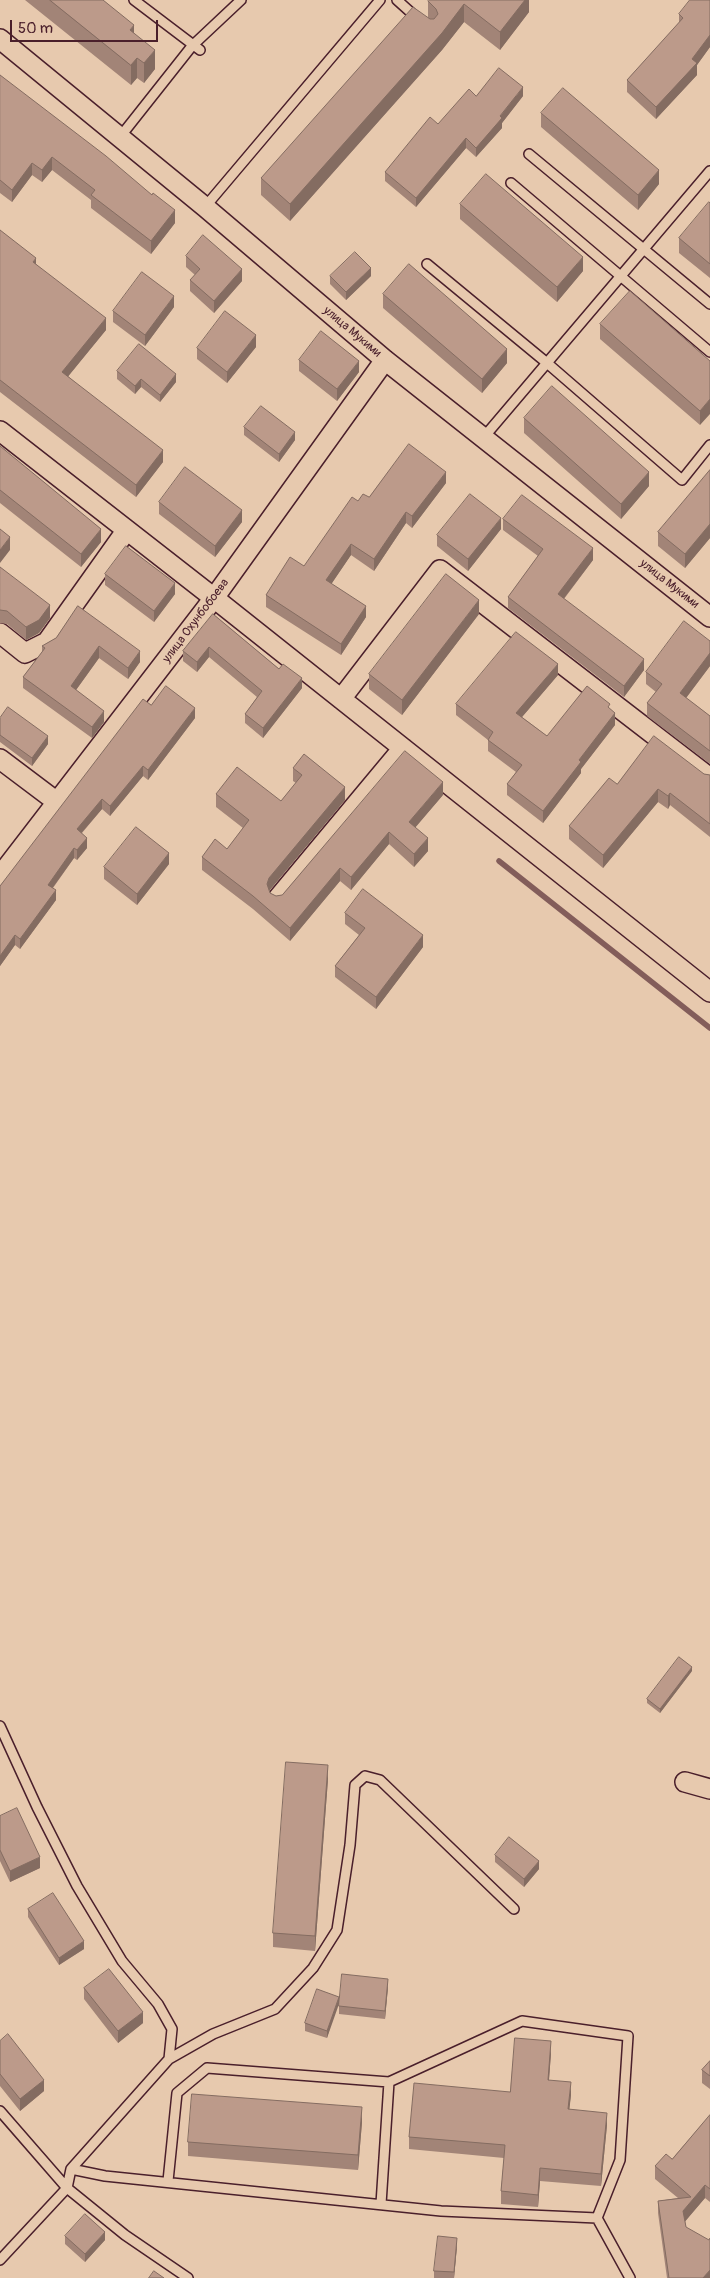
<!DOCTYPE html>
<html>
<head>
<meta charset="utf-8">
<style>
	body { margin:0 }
	#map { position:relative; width:710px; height:2278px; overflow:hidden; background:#e7c9ae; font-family:Pangolin,sans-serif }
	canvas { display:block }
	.scale { position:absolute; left:10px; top:20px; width:148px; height:22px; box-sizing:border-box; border:2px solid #4a1f2b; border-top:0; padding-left:6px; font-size:15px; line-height:18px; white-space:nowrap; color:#4a1f2b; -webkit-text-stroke:4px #e7c9ae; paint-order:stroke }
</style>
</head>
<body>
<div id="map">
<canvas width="710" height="2278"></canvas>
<div class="scale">50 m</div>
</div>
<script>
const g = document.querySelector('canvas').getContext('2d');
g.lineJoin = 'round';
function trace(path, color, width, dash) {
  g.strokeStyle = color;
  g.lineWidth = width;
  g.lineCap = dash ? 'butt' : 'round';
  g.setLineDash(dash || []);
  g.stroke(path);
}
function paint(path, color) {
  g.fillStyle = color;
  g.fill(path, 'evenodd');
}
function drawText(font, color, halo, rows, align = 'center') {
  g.font = font + ' Pangolin,sans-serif';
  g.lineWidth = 4.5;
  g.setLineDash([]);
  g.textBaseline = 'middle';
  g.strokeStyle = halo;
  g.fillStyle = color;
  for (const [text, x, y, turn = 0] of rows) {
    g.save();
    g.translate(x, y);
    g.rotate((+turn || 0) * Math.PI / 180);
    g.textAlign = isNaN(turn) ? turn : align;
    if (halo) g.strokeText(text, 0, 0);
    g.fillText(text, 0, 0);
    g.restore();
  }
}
trace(new Path2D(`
	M499,861L710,1028`), '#835d5a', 5.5);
const service = new Path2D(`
	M134,0L200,50
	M397,0L417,18
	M120,137L192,46L241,0
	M529,154L710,304
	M511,183L710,352
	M205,207L380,0
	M427,264L547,363L682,480L710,445
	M484,437L710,171
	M0,1726L37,1807L77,1886L122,1961L158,2004L172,2029L169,2059
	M0,2111L67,2188L125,2235L188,2278
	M71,2169L105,2176L441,2211L597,2218
	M168,2181L177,2093L207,2068L389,2082L522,2021L628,2036L620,2160L597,2218
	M381,2204L389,2082
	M597,2218L630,2278
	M0,2260L67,2188L71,2169L169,2059L213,2034L275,2009L313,1968L337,1930L350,1845L355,1785L365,1776L380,1780L514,1909`);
const minor = new Path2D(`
	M0,39L205,207L385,360L710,617
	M0,431L214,598L710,992
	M0,633L25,653L47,642L126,531
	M341,699L440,570L710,778
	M0,759L57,802
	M0,876L214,598L385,360
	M278,898L403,748
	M685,1782L710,1789`);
trace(service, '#4a1f2b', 12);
trace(minor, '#4a1f2b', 22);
trace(service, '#e7c9ae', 9);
trace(minor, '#e7c9ae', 19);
paint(new Path2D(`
	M25,0H103L134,33L155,69L144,83L137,78L131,85Z
	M529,0V12L500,50L464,22L442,50L290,221L261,195V178L428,17V1Z
	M710,0V47L697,65V75L656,119L627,92V80L679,23V14Z
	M0,75L175,223L151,254L91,208V200L52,170L42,182L32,175L12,202L0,193Z
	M476,96H523L502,123V128L476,157L466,148L416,207L385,181V172L438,124Z
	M541,113L659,184L638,210L541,127Z
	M710,203V278L679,253V238Z
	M460,204L583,271L557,302L460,219Z
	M0,230L106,330L68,376L163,462L136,497L0,392Z
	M186,256L242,281L214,313L190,291V280L195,275L186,267Z
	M330,276H371L346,300L330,284Z
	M383,294L507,363L482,393L383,308Z
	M174,307L145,346L113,322V311Z
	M600,324L710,361L700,425L600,339Z
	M256,347L227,383L197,359V348Z
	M299,360L359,372L337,401L299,371Z
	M117,371L176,382L160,402L141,387L135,394L117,379Z
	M524,418L649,486L621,519L524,433Z
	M244,427L295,440L279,462L244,435Z
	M0,446L101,542L81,567L0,503Z
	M710,470V538L685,568L658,546V532Z
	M446,483L412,528L406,523L374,571L351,555L331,584L366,617L341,655L266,607V595L304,566L358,501L369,497Z
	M159,502L242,522L215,557L159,514Z
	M503,519L593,560L564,599L644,670L624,697L508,608V597L538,556L503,530Z
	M501,529L468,571L437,546V535Z
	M0,567L50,618L39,633L26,640L7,624L0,623Z
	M105,574L175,594L154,622L105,585Z
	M78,606L140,662L128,679L99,658L76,690L104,722L92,738L23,688V677L42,652V646L56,638Z
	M213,614L302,688L263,738L245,723V714L257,697L209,657L197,672L183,661V651Z
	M479,614L402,715L369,689V674Z
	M710,641V666L686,698L710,716V764L647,716V703L656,692L646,684V672Z
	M558,675L522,717L547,736L610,709L615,725L581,769V773L543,823L507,795V784L516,772L488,751V740L456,715V704Z
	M151,705L195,718L148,780L143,776L110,816L102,809L82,833L87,848L77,860L74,858L53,888L56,900L20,949L15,945L0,966V886Z
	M0,718L48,744L32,766L0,742Z
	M293,768L345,800L269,891L270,893L276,896L282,895L443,795L415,827L428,851L414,867L389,844L351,890L340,881L290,941L253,909L202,870V857L227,849L243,828L216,807V794L281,801L296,783L293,781Z
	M704,774L710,775V837L670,805L668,809L658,802L603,868L569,839V826L617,784Z
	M169,864L137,905L104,879V867Z
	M345,913L423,947L376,1009L335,977V966L359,935L345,924Z
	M692,1671L660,1713L647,1703V1699Z
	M328,1779L315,1951L273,1947V1933Z
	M0,1816L40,1868L10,1882L0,1861Z
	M495,1855L539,1869L524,1887L495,1862Z
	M28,1909L84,1949L59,1965L28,1917Z
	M388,1987L385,2019L339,2014V2006Z
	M84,1988L143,2023L118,2043L84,1999Z
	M339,1997L327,2038L305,2031V2023Z
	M0,2041L44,2091L20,2111L0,2086Z
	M551,2053L549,2080L571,2095L569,2109L607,2125L601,2186L540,2181L538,2207L501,2204V2191L504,2158L409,2149V2137L510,2092Z
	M710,2061V2089L702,2083V2070Z
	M710,2115V2202L705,2198L685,2221L686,2227L710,2278H667L658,2213V2201L678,2198L655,2179V2166L672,2159Z
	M362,2122L358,2170L188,2156V2142Z
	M65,2236L105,2240L85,2262L65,2244Z
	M457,2246L454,2278H434V2271Z`), '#a28477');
paint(new Path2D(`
	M525,0H529V12L500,50V32Z
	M464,4V22L442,50L290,221V204Z
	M134,25V45L130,30Z
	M710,35V47L697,65V75L656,119V107Z
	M155,50V69L144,83V63Z
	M137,58V78L131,85V65Z
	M523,87V96L502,123V128L476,157V148Z
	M466,138V148L416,207V198Z
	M52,157V170L42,182V170Z
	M32,163V175L12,202V190Z
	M659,170V184L638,210V195Z
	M175,210V223L151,254V241Z
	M583,257V271L557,302V287Z
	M36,258V269L33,262Z
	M371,268V276L346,300V292Z
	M242,269V281L214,313V301Z
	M174,296V307L145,346V335Z
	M106,318V330L62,384V372Z
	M256,335V347L227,383V372Z
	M507,349V363L482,393V379Z
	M359,361V372L337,401V389Z
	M176,374V382L160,402V395Z
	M141,379V387L135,394V386Z
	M710,399V414L700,425V411Z
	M295,432V440L279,462V454Z
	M163,450V462L136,497V485Z
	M446,472V483L412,528V516Z
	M649,472V486L621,519V504Z
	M242,510V522L215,557V546Z
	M406,512V523L374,571V559Z
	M501,518V529L468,571V559Z
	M710,524V538L685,568V554Z
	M101,529V542L81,567V554Z
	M10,537V550L0,563V550Z
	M351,544V555L326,592V580Z
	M593,548V560L558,606V594Z
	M175,583V594L154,622V611Z
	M479,600V614L402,715V700Z
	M50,605V618L39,633L26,640V627Z
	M366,606V617L341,655V644Z
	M99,646V658L71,697V686Z
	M209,647V657L197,672V662Z
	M140,651V662L128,679V668Z
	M710,653V666L680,706V693Z
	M644,659V670L624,697V686Z
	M558,664V675L516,724V713Z
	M302,678V688L263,738V728Z
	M195,708V718L148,780V770Z
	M104,711V722L92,738V727Z
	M615,713V725L581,769V773L543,823V811L579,760Z
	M48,736V744L32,766V758Z
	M143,766V776L110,816V806Z
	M443,782V795L409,835V822Z
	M345,787V800L269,891L267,884L269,878Z
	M658,789V802L603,868V855Z
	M670,793V805L668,809V796Z
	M102,799V809L77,838V829Z
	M389,832V844L351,890V877Z
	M87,838V848L77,860V850Z
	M428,838V851L414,867V854Z
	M74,848V858L48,894V885Z
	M169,853V864L137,905V894Z
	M340,868V881L290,941V928Z
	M56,890V900L20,949V939Z
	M15,935V945L0,966V956Z
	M423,935V947L376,1009V997Z
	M692,1667V1671L660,1713V1709Z
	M328,1765V1779L315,1951V1936Z
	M40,1857V1868L10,1882V1871Z
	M539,1861V1869L524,1887V1879Z
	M84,1941V1949L59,1965V1958Z
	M388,1979V1987L385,2019V2011Z
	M339,1997V2004L327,2038V2031Z
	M143,2012V2023L118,2043V2031Z
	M551,2041V2053L548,2092V2080Z
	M44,2080V2091L20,2111V2099Z
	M571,2082V2095L568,2122V2109Z
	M362,2107V2122L358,2170V2155Z
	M607,2113V2125L601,2186V2174Z
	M540,2168V2181L538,2207V2195Z
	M705,2185V2198L683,2224V2211Z
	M105,2232V2240L85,2262V2254Z
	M457,2238V2246L454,2278V2272Z
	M710,2270V2278H703Z`), '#846c61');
const building = new Path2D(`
	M50,0H103L134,25L130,30L155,50L144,63L137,58L131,65Z
	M429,0H525L500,32L464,4L442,33L290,204L261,178L413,7L430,19H434L438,14L436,9L428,1Z
	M690,0H710V35L692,59L697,63L656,107L627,80L683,18L679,14Z
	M499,68L523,87L500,116L502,118L476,148L466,138L416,198L385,172L430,117L438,124L469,89L476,96Z
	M0,75L106,156L152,195L153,193L175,210L151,241L91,195L95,190L52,157L42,170L32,163L12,190L0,180Z
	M563,88L659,170L638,195L541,113Z
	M486,174L583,257L557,287L460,204Z
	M709,202L710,203V264L679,238Z
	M0,230L36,258L33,262L106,318L62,372L163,450L136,485L0,380Z
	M203,235L242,269L214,301L190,280L200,269L186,256Z
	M355,252L371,268L346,292L330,276Z
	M409,264L507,349L482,379L383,294Z
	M142,272L174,296L145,335L113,311Z
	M630,291L710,361V399L700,411L600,324Z
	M225,311L256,335L227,372L197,348Z
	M321,331L359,361L337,389L299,360Z
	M139,344L176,374L160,395L141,379L135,386L117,371Z
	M552,386L649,472L621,504L524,418Z
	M261,406L295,432L279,454L244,427Z
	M409,444L446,472L412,516L406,512L374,559L351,544L326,580L366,606L341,644L266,595L290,557L304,566L352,497L358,501L363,494L369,497Z
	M0,446L101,529L81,554L0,490Z
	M185,467L242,510L215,546L159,502Z
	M710,470V524L685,554L658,532Z
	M470,494L501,518L468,559L437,535Z
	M522,495L593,548L558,594L644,659L624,686L508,597L543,549L503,519Z
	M0,529L10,537L0,550Z
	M126,546L175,583L154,611L105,574Z
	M0,567L50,605L39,620L26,627L7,611L0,610Z
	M446,574L479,600L402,700L369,674Z
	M78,606L140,651L128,668L99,646L71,686L104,711L92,727L23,677L45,648L42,646L56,638Z
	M213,614L279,669L283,664L302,678L263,728L245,714L262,691L209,647L197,662L183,651Z
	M684,621L710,641V653L680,693L710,716V751L647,703L662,684L646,672Z
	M516,632L558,664L516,713L547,736L587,686L610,704L608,707L615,713L579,760L581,762L543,811L507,784L522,765L488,740L493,732L456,704Z
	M166,686L195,708L148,770L143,766L110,806L102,799L77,829L87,838L77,850L74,848L48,885L56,890L20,939L15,935L0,956V886L143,699L151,705Z
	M8,707L48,736L32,758L0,735V718Z
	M654,736L704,774L710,775V824L670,793L668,796L658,789L603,855L569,826L609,778L617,784Z
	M405,751L443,782L409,822L428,838L414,854L389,832L351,877L340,868L290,928L253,896L202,857L215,839L227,849L249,820L216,794L237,767L281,801L302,775L293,768L304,754L345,787L269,878L267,884L270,893L276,896L282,895Z
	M136,827L169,853L137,894L104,867Z
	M363,889L423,935L376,997L335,966L365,928L345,913Z
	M679,1657L692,1667L660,1709L647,1699Z
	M286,1762L328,1765L315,1936L273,1933Z
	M17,1808L40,1857L10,1871L0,1850V1816Z
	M509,1837L539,1861L524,1879L495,1855Z
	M53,1893L84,1941L59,1958L28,1909Z
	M109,1969L143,2012L118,2031L84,1988Z
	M342,1974L388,1979L385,2011L339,2006Z
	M317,1989L339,1997L327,2031L305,2023Z
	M8,2034L44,2080L20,2099L0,2074V2041Z
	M515,2038L551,2041L548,2080L571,2082L568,2109L607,2113L601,2174L540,2168L538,2195L501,2191L505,2145L409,2137L414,2083L510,2092Z
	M710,2061V2076L702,2070Z
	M192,2094L362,2107L358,2155L188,2142Z
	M710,2115V2189L705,2185L683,2211L686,2227L709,2240L710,2238V2270L703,2278H669L658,2201L691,2197L655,2166L666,2154L672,2159Z
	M85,2214L105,2232L85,2254L65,2236Z
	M438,2236L457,2238L454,2272L434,2271Z
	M154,2271L164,2278H149Z`);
paint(building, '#bc9a8a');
trace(building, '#846c61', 1);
drawText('12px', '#4a1f2b', '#e7c9ae', [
	["улица Мукими",352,332,40],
	["улица Мукими",669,584,38],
	["улица Охунбобоева",196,621,-53]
]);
</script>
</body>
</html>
